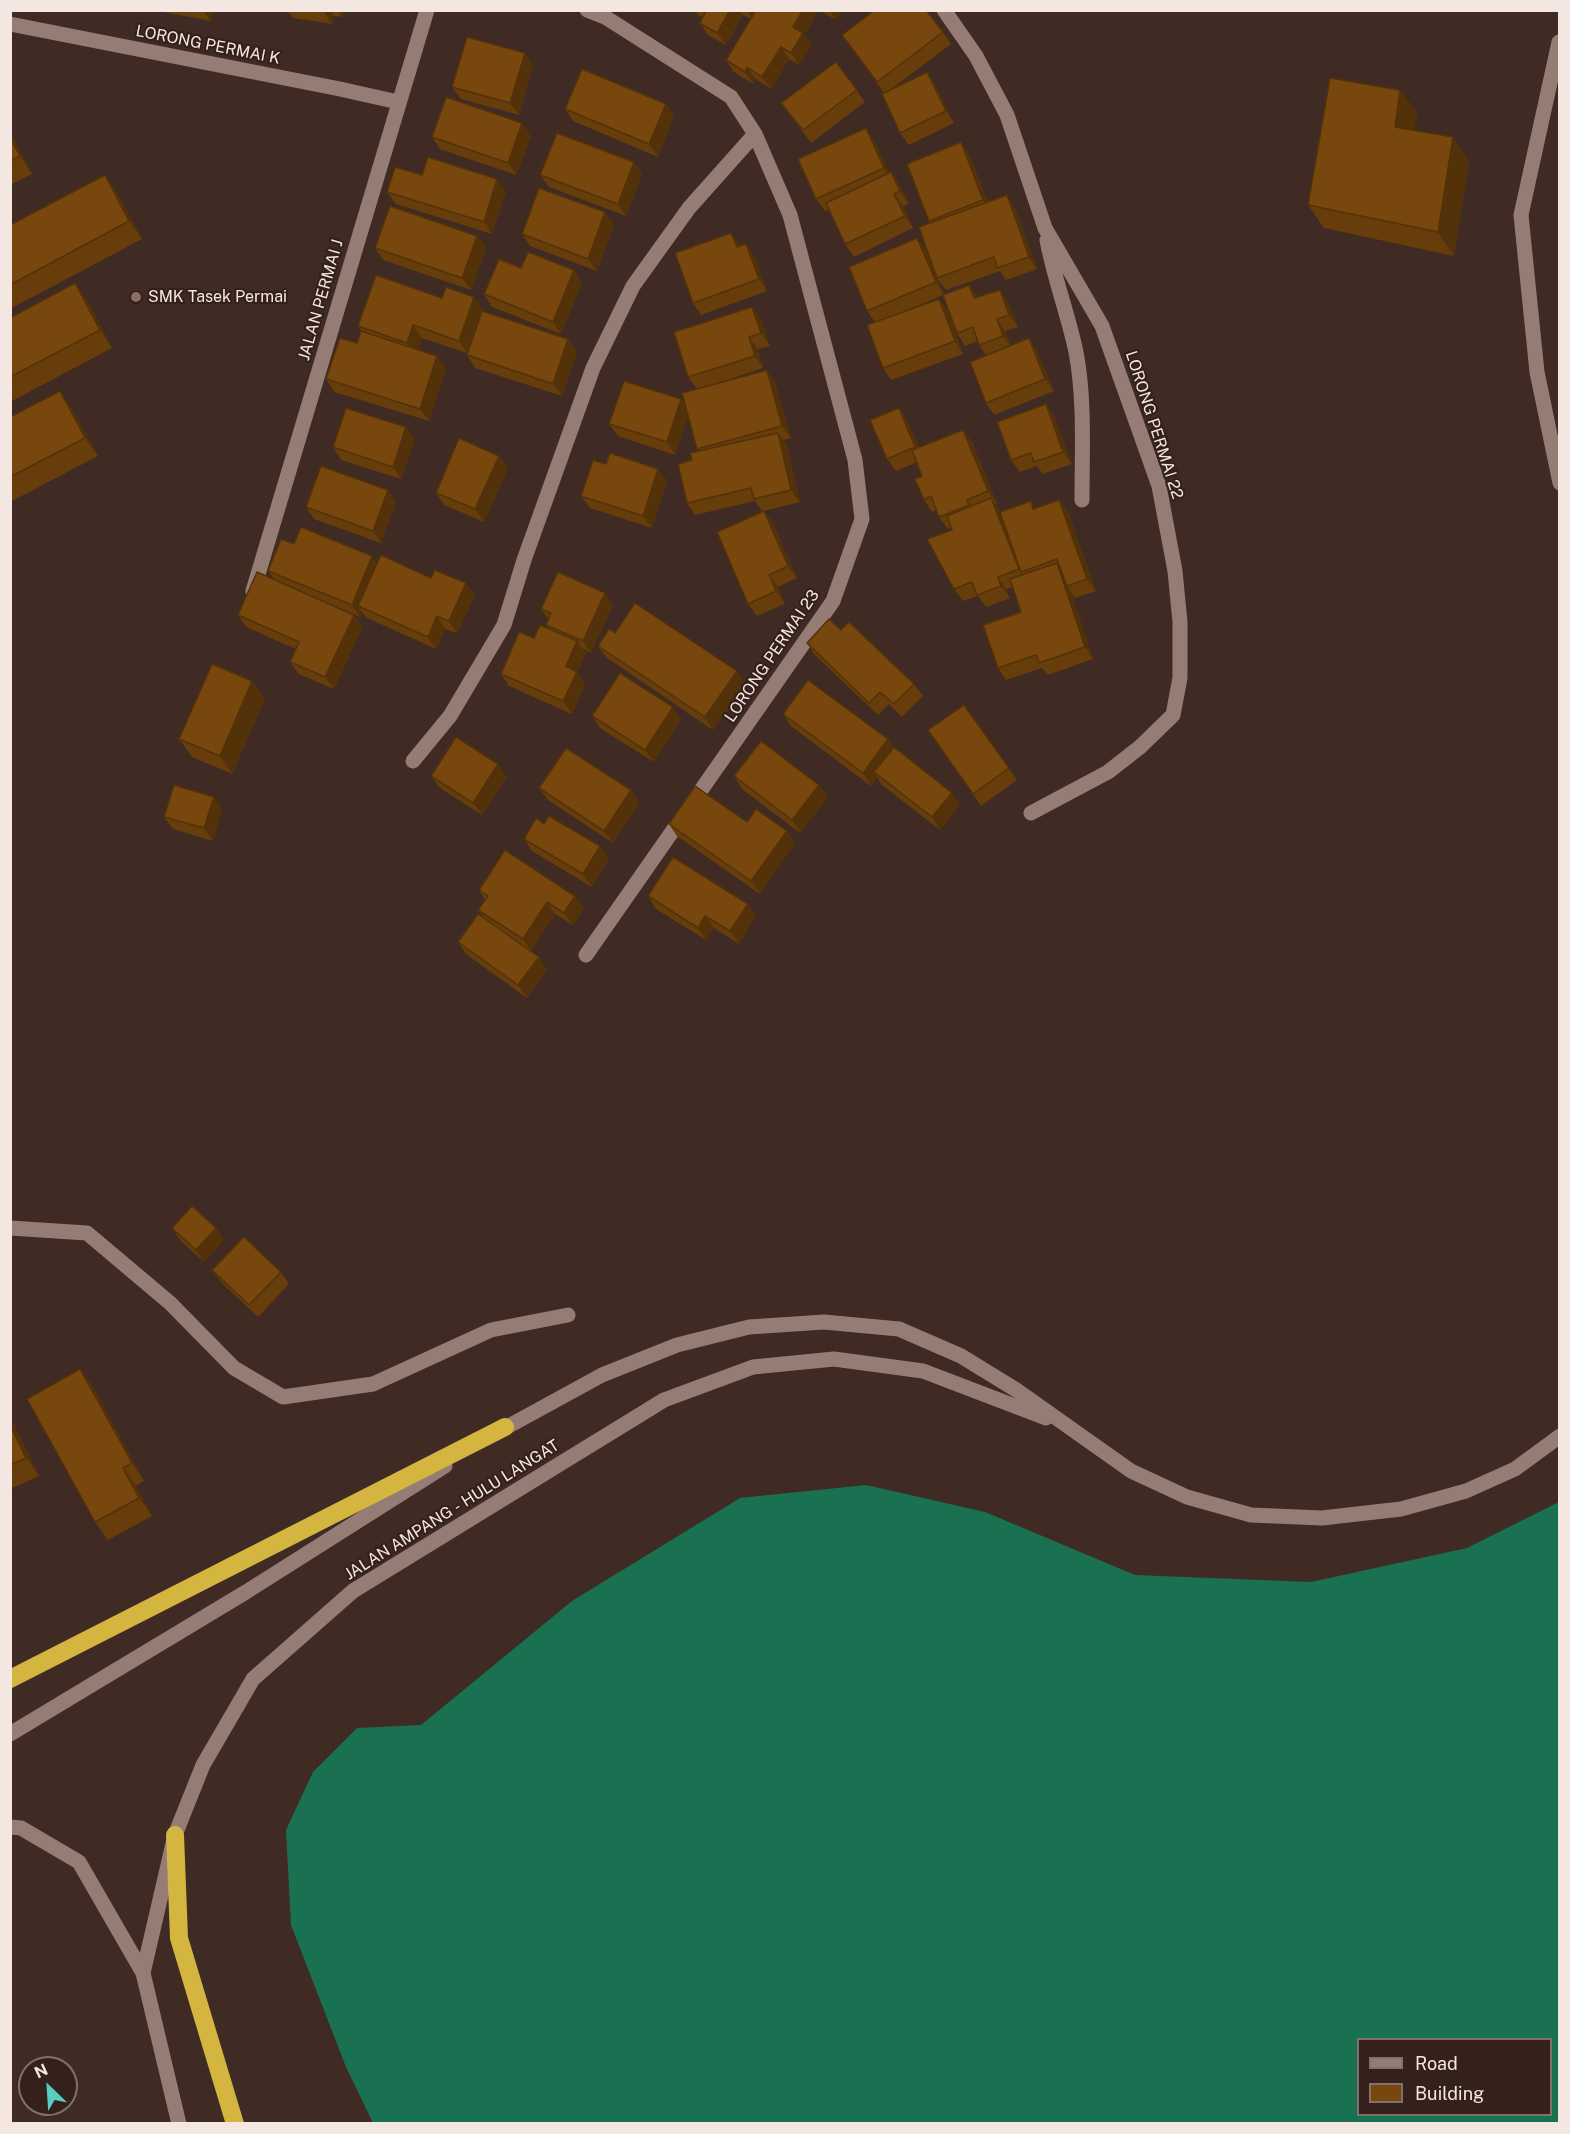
<!DOCTYPE html>
<html>
<head>
<meta charset="utf-8">
<style>
	body { margin:0 }
	#map { position:relative; width:1570px; height:2134px; overflow:hidden; background:#3f2b24; font-family:"Public Sans",sans-serif }
	canvas { display:block }
	.frame { position:absolute; inset:0; border:12px solid #f4e7e2; pointer-events:none }
	.legend { position:absolute; left:1357px; top:2038px; width:195px; height:78px; box-sizing:border-box; background:#35211b; border:2px solid #81706b; margin:0; padding:8px 10px; list-style:none; font-size:18px; color:#f4e7e2 }
	.legend li { display:flex; align-items:center; gap:12px; height:30px }
	.legend b { width:30px; border:2px solid #81706b }
	.north { position:absolute; left:18px; top:2056px; width:60px; height:60px; box-sizing:border-box; background:#35211b; border:2px solid #81706b; border-radius:50%; rotate:335deg; font-size:16px; font-weight:700; line-height:24px; text-align:center; color:#f4e7e2 }
	.north::after { content:''; display:block; margin:auto; width:21px; height:27px; background:#57cec1; clip-path:polygon(50% 0,100% 100%,50% 72%,0 100%) }
</style>
</head>
<body>
<div id="map">
<canvas width="1570" height="2134"></canvas>
<div class="frame"></div>
<ul class="legend">
<li><b style="height:8px;background:#957d75"></b>Road</li>
<li><b style="height:16px;background:#77470d"></b>Building</li>
</ul>
<div class="north">N</div>
</div>
<script>
const g = document.querySelector('canvas').getContext('2d');
g.lineJoin = 'round';
function paint(path, color) {
  g.fillStyle = color;
  g.fill(path, 'evenodd');
}
function trace(path, color, width, dash) {
  g.strokeStyle = color;
  g.lineWidth = width;
  g.lineCap = dash ? 'butt' : 'round';
  g.setLineDash(dash || []);
  g.stroke(path);
}
function drawText(font, color, halo, rows, align = 'center') {
  g.font = font + ' "Public Sans",sans-serif';
  g.lineWidth = 4.5;
  g.setLineDash([]);
  g.textBaseline = 'middle';
  g.strokeStyle = halo;
  g.fillStyle = color;
  for (const [text, x, y, turn = 0] of rows) {
    g.save();
    g.translate(x, y);
    g.rotate((+turn || 0) * Math.PI / 180);
    g.textAlign = isNaN(turn) ? turn : align;
    if (halo) g.strokeText(text, 0, 0);
    g.fillText(text, 0, 0);
    g.restore();
  }
}
paint(new Path2D(`
	M866,1485L985,1512L1135,1575L1311,1582L1467,1548L1559,1502V2123H373L346,2067L291,1925L286,1830L313,1772L357,1728L421,1725L572,1601L740,1498ZM1358,2040H1550V2114H1358Z`), '#197152');
trace(new Path2D(`
	M1559,42L1521,215L1537,372L1560,483`), '#957d75', 15);
trace(new Path2D(`
	M944,10L976,56L1007,115L1045,228L1102,326L1159,486L1175,571L1180,622V678L1173,715L1140,747L1108,772L1031,813
	M10,24L340,89L398,102
	M1047,240C1054,278 1068,314 1076,352C1085,400 1082,451 1082,500
	M253,591L427,10
	M413,761L450,716L504,625L524,560L593,368L633,286L689,208L755,134
	M586,955L833,601L862,519L855,460L790,215L755,134L731,97L605,17L587,10
	M10,1228L87,1233L170,1303L234,1368L283,1397L373,1384L491,1330L568,1315`), '#957d75', 15);
trace(new Path2D(`
	M496,1433L602,1375L677,1345L749,1327L824,1322L899,1329L961,1356L1018,1391L1131,1471L1187,1497L1251,1515L1322,1518L1401,1509L1466,1491L1515,1469L1560,1436
	M10,1734L246,1592L445,1466
	M10,1827L21,1828L79,1862L143,1973
	M179,2124L143,1973L175,1835L203,1765L253,1679L353,1591L664,1400L753,1367L834,1359L923,1371L1046,1418`), '#957d75', 15);
trace(new Path2D(`
	M10,1679L505,1427
	M175,1835L179,1938L235,2124`), '#d4b53f', 18);
paint(new Path2D(`
	M162,10H213L211,21L163,12Z
	M287,10H343L342,17L334,16L332,24L293,18Z
	M695,10H816L817,13L804,35L812,45L799,65L789,59L771,89L756,79L753,84L734,72L726,60L751,19L743,15L726,45L708,35L700,23L703,17L698,15Z
	M819,10H842L836,20Z
	M943,32L951,44L890,90L935,84L954,123L909,145L900,133L884,93L842,35Z
	M836,62L865,102L811,143L781,103Z
	M533,65L519,115L461,99L452,87Z
	M1400,90L1417,113L1414,130L1469,161L1454,256L1324,228L1308,205Z
	M666,104L674,116L658,157L573,121L565,109Z
	M10,131L32,174L10,185Z
	M531,136L516,175L440,149L432,137Z
	M874,140L889,173L891,172L899,184L909,204L903,206L913,228L854,257L845,244L829,210L825,211L816,199Z
	M961,142L969,154L988,202L1015,208L1037,269L1006,280L1000,271L946,290L937,278L930,223L929,221Z
	M634,162L642,175L626,216L549,187L540,175Z
	M506,191L492,234L396,204L387,192Z
	M117,193L142,239L10,309V225Z
	M614,224L597,271L530,246L522,234Z
	M477,236L486,248L471,290L383,260L375,248Z
	M746,244L754,256L767,291L701,315L693,303L740,246Z
	M926,250L944,295L977,297L1000,290L1008,302L1018,327L1005,331L1011,346L1029,338L1037,351L1054,391L994,415L986,403V355L979,345L978,341L965,346L957,333L943,295L895,315L939,299L948,311L963,354L891,380L883,368L875,322L867,311Z
	M521,268L574,270L582,282L561,334L492,307L484,294Z
	M442,298L483,309L482,311L568,339L577,352L562,396L475,368L467,355V353L422,338L418,349L446,368L429,421L334,392L326,379L357,343L362,332L358,326Z
	M88,301L112,348L10,402V318Z
	M761,319L770,346L758,349L763,368L706,387L775,382L791,438L783,440L787,445L800,502L764,511L773,523L797,578L778,587L785,604L757,616L748,604L763,512L755,501L695,515L687,503L692,460L699,451L697,449L688,416L675,455L618,436L609,424L681,399L685,405L697,389L688,377Z
	M60,391L72,409L98,456L10,502V417Z
	M1046,404L1054,416L1072,464L1043,474L1037,466L1020,472L1011,460Z
	M899,408L907,420L919,448L963,430L972,442L997,504H995L1000,512L1036,508L1068,512L1096,591L1075,598L1071,592L1093,659L1048,675L1042,668L1006,680L998,668L1021,612L1013,587L1006,589L1010,598L986,607L978,596L963,601L954,589L951,528L948,529L939,517L936,510L932,512L924,500L922,476L917,462L896,471L887,459Z
	M415,439L401,479L341,460L333,447Z
	M499,456L508,468L484,522L444,505L436,493Z
	M658,469L667,481L652,528L590,508L581,496Z
	M388,490L396,502L381,543L314,519L306,507Z
	M294,544L377,564L431,578L475,595L457,633L445,629L436,649L367,618L362,612L360,617L326,603L354,615L362,627L334,689L299,674L290,662L296,649L246,627L238,615L275,580L268,571Z
	M613,605L591,653L583,649L586,654L577,672L585,684L572,714L509,686L501,674L534,638L549,629L546,625L549,620L541,609Z
	M841,630L914,684L923,696L902,717L889,704L878,715L815,655L807,643Z
	M615,633L745,683L713,730L607,658L598,646Z
	M252,681L265,699L232,774L192,757L179,739Z
	M964,705L1017,780L981,806L928,730Z
	M783,714L888,739L894,748L960,805L940,830L882,785L877,777L871,786L791,726Z
	M592,716L681,719L654,762L601,729Z
	M431,776L507,777L482,815L440,788Z
	M734,776L828,797L800,833L742,789Z
	M539,788L631,790L639,803L613,843L548,800Z
	M222,809L213,841L173,829L164,817Z
	M747,822L787,831L795,843L760,894L677,836L669,824Z
	M544,824L600,846L609,858L592,887L532,851L524,839Z
	M479,890L575,896L584,908L573,925L555,914L531,951L512,939L539,957L547,970L527,998L466,954L458,942L485,919L478,910L485,900Z
	M648,896L756,916L739,944L714,928L706,940L656,909Z
	M172,1228H216L224,1240L204,1262L180,1240Z
	M212,1270L281,1272L289,1284L258,1317L221,1282Z
	M80,1369L93,1387L144,1481L136,1486L152,1516L108,1540L95,1522Z
	M10,1416L39,1476L10,1489Z`), '#663d0b');
paint(new Path2D(`
	M203,10H213L211,21Z
	M324,10H330L334,16L332,24L324,12Z
	M337,10H343L342,17Z
	M730,10H740L743,15L726,45L717,33Z
	M747,10H761L755,22Z
	M803,10H816L817,13L804,35L812,45L799,65L791,53L793,27Z
	M829,10H842L836,20Z
	M781,47L789,59L771,89L762,77Z
	M525,53L533,65L519,115L510,103Z
	M747,67L756,79L753,84L745,72Z
	M927,72L935,84L954,123L946,111Z
	M1400,90L1417,113L1412,150L1395,127Z
	M666,104L674,116L658,157L649,144Z
	M522,123L531,136L516,175L508,163Z
	M866,128L874,140L892,180L884,168Z
	M10,131L32,174L20,156L10,138Z
	M1453,137L1469,161L1454,256L1438,232Z
	M961,142L969,154L992,212L983,200Z
	M634,162L642,175L626,216L618,204Z
	M891,172L899,184L909,204L900,191Z
	M105,175L117,193L142,239L129,221Z
	M497,179L506,191L492,234L484,222Z
	M894,194L903,206L913,228L905,216Z
	M1007,195L1015,208L1037,269L1029,257Z
	M605,212L614,224L597,271L588,259Z
	M731,233L740,245L745,259L737,247Z
	M477,236L486,248L471,290L462,278Z
	M917,238L926,250L944,295L936,282Z
	M746,244L754,256L767,291L759,279Z
	M574,270L582,282L561,334L553,322Z
	M75,283L88,301L112,348L100,330Z
	M969,285L978,298H974Z
	M1000,290L1008,302L1018,327L1009,315Z
	M474,297L483,309L467,353L459,341Z
	M939,299L948,311L963,354L955,341Z
	M752,307L761,319L770,346L761,333Z
	M997,319L1005,331L1012,349L1003,336Z
	M413,325L422,338L416,355L407,343Z
	M749,337L758,349L763,368L755,356Z
	M1029,338L1037,351L1054,391L1045,379Z
	M568,339L577,352L562,396L553,384Z
	M437,356L446,368L429,421L420,409Z
	M767,370L775,382L791,438L782,426Z
	M60,391L72,409L98,456L85,438Z
	M681,399L690,411L675,455L667,442Z
	M1046,404L1054,416L1072,464L1063,452Z
	M899,408L907,420L924,459L915,447Z
	M406,427L415,439L401,479L393,467Z
	M963,430L972,442L997,504L988,491Z
	M778,433L787,445L800,502L791,490Z
	M499,456L508,468L484,522L475,509Z
	M658,469L667,481L652,528L643,516Z
	M388,490L396,502L381,543L373,531Z
	M991,498L1000,511L1024,571L1021,572L1028,581L1019,569Z
	M1059,500L1068,512L1096,591L1087,579Z
	M764,511L773,523L797,578L788,566Z
	M372,556L380,568L358,606L362,612L360,617L352,605Z
	M1057,563L1065,575L1067,586L1071,592L1093,659L1085,647Z
	M769,575L778,587L785,604L776,591Z
	M998,577L1006,589L1010,598L1001,586Z
	M466,583L475,595L457,633L449,621Z
	M605,593L613,605L591,653L583,641Z
	M354,615L362,627L334,689L325,677Z
	M437,616L445,629L436,649L428,637Z
	M577,641L586,654L577,672L585,684L572,714L563,701L566,666Z
	M737,671L745,683L713,730L705,717Z
	M252,681L265,699L232,774L220,756Z
	M673,707L681,719L654,762L645,750Z
	M888,739L897,751L874,772L877,777L871,786L863,773Z
	M498,764L507,777L482,815L473,803Z
	M819,785L828,797L800,833L792,820Z
	M631,790L639,803L613,843L604,831Z
	M952,793L960,805L940,830L932,817Z
	M214,797L222,809L213,841L204,828Z
	M787,831L795,843L760,894L751,881Z
	M600,846L609,858L592,887L583,874Z
	M575,896L584,908L573,925L564,913Z
	M547,902L555,914L531,951L523,939Z
	M748,904L756,916L739,944L730,931Z
	M705,916L714,928L706,940L698,928Z
	M539,957L547,970L527,998L518,985Z
	M216,1228L224,1240L204,1262L196,1250Z
	M80,1369L93,1387L144,1481L132,1463Z
	M10,1416L39,1476L26,1458L10,1425Z
	M123,1468L136,1486L152,1516L139,1498Z`), '#533209');
const building = new Path2D(`
	M704,10H730L717,33L700,23L706,11Z
	M756,10H803L793,27L803,33L791,53L781,47L762,77L747,67L745,72L726,60Z
	M875,10H926L943,32L877,82L842,35Z
	M467,37L525,53L510,103L452,87Z
	M836,62L857,90L803,130L781,103Z
	M582,69L666,104L649,144L565,109Z
	M927,72L946,111L900,133L882,94Z
	M1330,78L1400,90L1395,127L1453,137L1438,232L1308,205Z
	M446,97L522,123L508,163L432,137Z
	M866,128L884,168L816,199L798,159Z
	M557,133L634,162L618,204L540,175Z
	M10,138L20,156L10,161Z
	M961,142L983,200L929,221L907,164Z
	M428,157L497,179L484,222L387,192L395,167L422,175Z
	M891,172L900,191L894,194L905,216L845,244L826,203Z
	M105,175L129,221L10,285V225Z
	M539,188L605,212L588,259L522,234Z
	M1007,195L1029,257L997,268L994,257L937,278L919,227Z
	M390,206L477,236L462,278L375,248Z
	M731,233L737,247L746,244L759,279L693,303L675,253Z
	M917,238L936,282L867,311L849,267Z
	M528,252L574,270L553,322L484,294L499,259L521,268Z
	M376,275L442,298L446,287L474,297L459,341L413,325L407,343L358,326Z
	M75,283L100,330L10,377V318Z
	M969,285L974,298L1000,290L1009,315L997,319L1003,336L979,345L973,327L957,333L943,295Z
	M939,299L955,341L883,368L867,325Z
	M752,307L761,333L749,337L755,356L688,377L674,332Z
	M482,311L568,339L553,384L467,355Z
	M361,331L437,356L420,409L326,379L340,338L357,343Z
	M1029,338L1045,379L986,403L970,362Z
	M767,370L782,426L697,449L682,393Z
	M624,381L681,399L667,442L609,424Z
	M60,391L85,438L10,477V417Z
	M1046,404L1063,452L1034,462L1031,453L1011,460L997,422Z
	M346,408L406,427L393,467L333,447Z
	M899,408L915,447L887,459L870,420Z
	M963,430L988,491L967,500L969,505L939,517L931,496L924,500L915,479L922,476L912,450Z
	M778,433L791,490L754,499L751,488L687,503L678,464L692,460L690,453Z
	M459,438L499,456L475,509L436,493Z
	M610,453L658,469L643,516L581,496L593,460L606,464Z
	M321,466L388,490L373,531L306,507Z
	M991,498L1019,569L998,577L1001,586L977,595L972,582L954,589L927,539L952,530L947,516Z
	M1059,500L1087,579L1067,586L1057,559L1021,572L1000,512L1031,501L1033,509Z
	M764,511L788,566L769,575L776,591L748,604L717,532Z
	M301,527L372,556L352,605L268,571L281,539L294,544Z
	M381,555L431,578L435,570L466,583L449,621L437,616L428,637L358,606Z
	M1057,563L1085,647L1039,663L1036,655L998,668L983,625L1021,612L1010,579Z
	M257,572L354,615L325,677L290,662L299,642L238,615Z
	M558,572L605,593L583,641L546,625L551,613L541,609Z
	M635,603L737,671L705,717L598,646L609,629L615,633Z
	M829,619L841,630L849,622L914,684L894,704L880,692L869,703L807,643Z
	M540,625L577,641L566,666L577,672L563,701L501,674L519,632L534,638Z
	M212,664L252,681L220,756L179,739Z
	M620,673L673,707L645,750L592,716Z
	M808,680L888,739L863,773L783,714Z
	M964,705L1009,768L973,794L928,730Z
	M456,737L498,764L473,803L431,776Z
	M761,741L819,785L792,820L734,776Z
	M894,747L952,793L932,817L874,772Z
	M566,748L631,790L604,831L539,788Z
	M174,785L214,797L204,828L164,817Z
	M695,786L747,822L756,809L787,831L751,881L669,824Z
	M549,816L600,846L583,874L524,839L536,818L544,824Z
	M505,850L575,896L564,913L547,902L523,939L478,910L488,896L479,890Z
	M673,857L748,904L730,931L705,916L698,928L648,896Z
	M478,914L539,957L518,985L458,942Z
	M192,1206L216,1228L196,1250L172,1228Z
	M244,1237L281,1272L249,1305L212,1270Z
	M80,1369L132,1463L123,1468L139,1498L95,1522L27,1399Z
	M10,1425L26,1458L10,1465Z`);
paint(building, '#77470d');
trace(building, '#533209', 1.5);
for (const [x, y, r, color] of [
	[136,297,6,"#8d6e63"]
]) {
  const dot = new Path2D();
  dot.arc(x, y, r, 0, 2 * Math.PI);
  g.fillStyle = color;
  g.fill(dot);
  trace(dot, '#35211b', 2);
}
drawText('16px', '#f4e7e2', '#35211b', [
	["LORONG PERMAI K",208,45,11],
	["JALAN PERMAI J",321,300,-74],
	["LORONG PERMAI 22",1154,425,72],
	["LORONG PERMAI 23",772,656,-56],
	["JALAN AMPANG - HULU LANGAT",452,1510,-32]
]);
drawText('16px', '#f4e7e2', '#35211b', [
	["SMK Tasek Permai",148,297]
], 'left');
</script>
</body>
</html>
